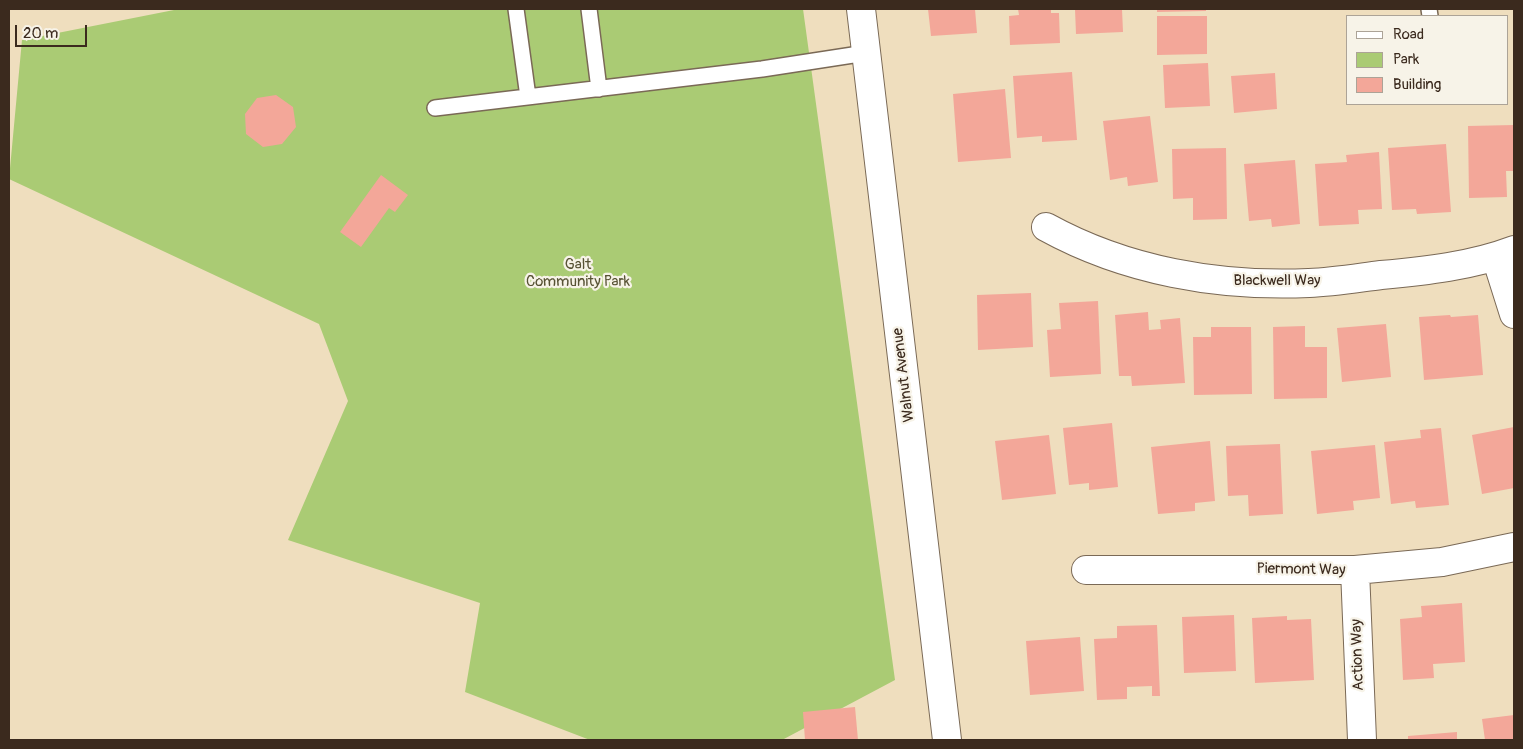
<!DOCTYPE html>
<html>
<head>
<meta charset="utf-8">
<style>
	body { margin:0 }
	#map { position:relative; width:1523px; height:749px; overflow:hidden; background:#efdebe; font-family:Pangolin,sans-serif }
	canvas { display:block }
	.frame { position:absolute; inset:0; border:10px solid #3b2a1e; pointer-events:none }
	.legend { position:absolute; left:1346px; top:15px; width:162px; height:90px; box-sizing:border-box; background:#f7f3e8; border:1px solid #aca397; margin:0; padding:6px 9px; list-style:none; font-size:15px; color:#3b2a1e }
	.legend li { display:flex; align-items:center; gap:10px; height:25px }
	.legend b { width:25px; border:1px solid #aca397 }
	.scale { position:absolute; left:15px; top:25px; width:72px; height:22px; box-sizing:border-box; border:2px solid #3b2a1e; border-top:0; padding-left:6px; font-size:15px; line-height:18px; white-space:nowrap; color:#3b2a1e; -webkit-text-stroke:4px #f7f3e8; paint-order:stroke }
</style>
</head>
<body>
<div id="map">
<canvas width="1523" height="749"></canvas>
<div class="frame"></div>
<ul class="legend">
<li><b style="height:6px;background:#fff"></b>Road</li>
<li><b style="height:14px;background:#aacb74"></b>Park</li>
<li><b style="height:14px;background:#f3a799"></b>Building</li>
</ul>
<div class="scale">20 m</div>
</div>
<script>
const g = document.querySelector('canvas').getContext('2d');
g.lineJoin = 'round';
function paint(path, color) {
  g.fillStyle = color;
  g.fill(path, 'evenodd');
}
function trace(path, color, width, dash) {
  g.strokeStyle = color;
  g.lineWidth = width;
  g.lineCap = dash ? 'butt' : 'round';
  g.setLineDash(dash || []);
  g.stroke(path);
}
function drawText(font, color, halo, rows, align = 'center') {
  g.font = font + ' Pangolin,sans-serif';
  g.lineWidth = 4.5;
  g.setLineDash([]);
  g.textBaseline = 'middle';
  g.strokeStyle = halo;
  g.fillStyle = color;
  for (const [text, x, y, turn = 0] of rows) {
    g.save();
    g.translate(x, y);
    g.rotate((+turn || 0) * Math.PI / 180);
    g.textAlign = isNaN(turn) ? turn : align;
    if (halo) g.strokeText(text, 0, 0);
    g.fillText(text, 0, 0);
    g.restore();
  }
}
paint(new Path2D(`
	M179,9H803L895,680L782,740H590L465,692L480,603L288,540L348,401L319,324L9,179L22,40Z`), '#aacb74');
paint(new Path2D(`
	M928,9H975L977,33L931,36Z
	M1018,9H1051V13H1059L1060,43L1010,45L1009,16L1019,15Z
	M1075,9H1122L1123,32L1076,34Z
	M1157,9H1206V11L1157,12Z
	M1157,16H1207V54L1157,55Z
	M1208,63L1210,106L1165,108L1163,65Z
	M1072,72L1077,140L1042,142V136L1017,138L1013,76Z
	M1275,73L1277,109L1234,113L1231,76Z
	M1005,89L1011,158L958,162L953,94Z
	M276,95L293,107L296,127L282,144L263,147L246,134L245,114L257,98Z
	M1150,116L1158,182L1128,186L1127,177L1110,180L1103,121Z
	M1514,125V171H1506L1507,197L1469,198L1468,126Z
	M1446,144L1451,212L1417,214L1416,209L1392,210L1388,148Z
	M1226,148L1227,219L1193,220V198L1173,199L1172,149Z
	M1379,152L1382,209L1358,210L1359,224L1319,226L1315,164L1347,162L1346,155Z
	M1295,160L1300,224L1272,227L1271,219L1249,221L1244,164Z
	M381,175L408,195L395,212L389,208L361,247L340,232Z
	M1031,293L1033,347L978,350L977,295Z
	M1098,301L1101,374L1050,377L1047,330L1061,329L1059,303Z
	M1148,312L1149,330L1161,329L1160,320L1180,318L1185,383L1132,386L1131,376H1119L1115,315Z
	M1450,315L1451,317L1478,315L1483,375L1424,380L1419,317Z
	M1386,324L1391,377L1342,382L1337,328Z
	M1305,326V347H1327V398L1274,399L1273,327Z
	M1211,327H1251L1252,394L1194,395L1193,337H1211Z
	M1112,423L1118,487L1089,490V483L1069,485L1063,428Z
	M1514,427V488L1482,494L1472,435Z
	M1441,428L1449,505L1416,508L1415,501L1391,504L1384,442L1421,438L1420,430Z
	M1049,435L1056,494L1002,500L995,441Z
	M1210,441L1215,501L1195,503V511L1158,514L1151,447Z
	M1280,444L1283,514L1249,516L1248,495L1228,496L1226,446Z
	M1375,445L1380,498L1353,501L1354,510L1317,514L1311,451Z
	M1462,603L1465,662L1433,664L1434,678L1403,680L1400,619L1422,617L1421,606Z
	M1234,615L1236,671L1184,673L1182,617Z
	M1287,616V620L1311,619L1314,680L1255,683L1252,618Z
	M1157,625L1160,696H1152V686L1127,687V699L1097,700L1094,639L1117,638V626Z
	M1080,637L1084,691L1030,695L1026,641Z
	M855,707L858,740H805L803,712Z
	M1514,715V740H1485L1482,719Z
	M1457,732V740H1408V736Z`), '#f3a799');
const service = new Path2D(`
	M516,9L528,97
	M589,9L599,89
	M1429,9L1430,16
	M435,108L762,69L866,53`);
const minor = new Path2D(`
	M1046,227C1126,271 1218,287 1309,283C1333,282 1357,278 1381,275C1425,271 1472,266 1514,250
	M1496,257L1514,314
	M1086,570H1355L1442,562L1514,547
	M1355,570L1362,740`);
const tertiary = new Path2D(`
	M861,9L947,740`);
trace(service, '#7a6956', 18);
trace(minor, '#7a6956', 30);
trace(tertiary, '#7a6956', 30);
trace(service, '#fff', 15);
trace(minor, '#fff', 28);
trace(tertiary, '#fff', 28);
drawText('15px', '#575234', '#f7f3e8', [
	["Galt",578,265],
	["Community Park",578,282]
]);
drawText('15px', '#3b2a1e', '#f7f3e8', [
	["Blackwell Way",1277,281],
	["Walnut Avenue",904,375,-97],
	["Piermont Way",1301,570,1],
	["Action Way",1358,655,-92]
]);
</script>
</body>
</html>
